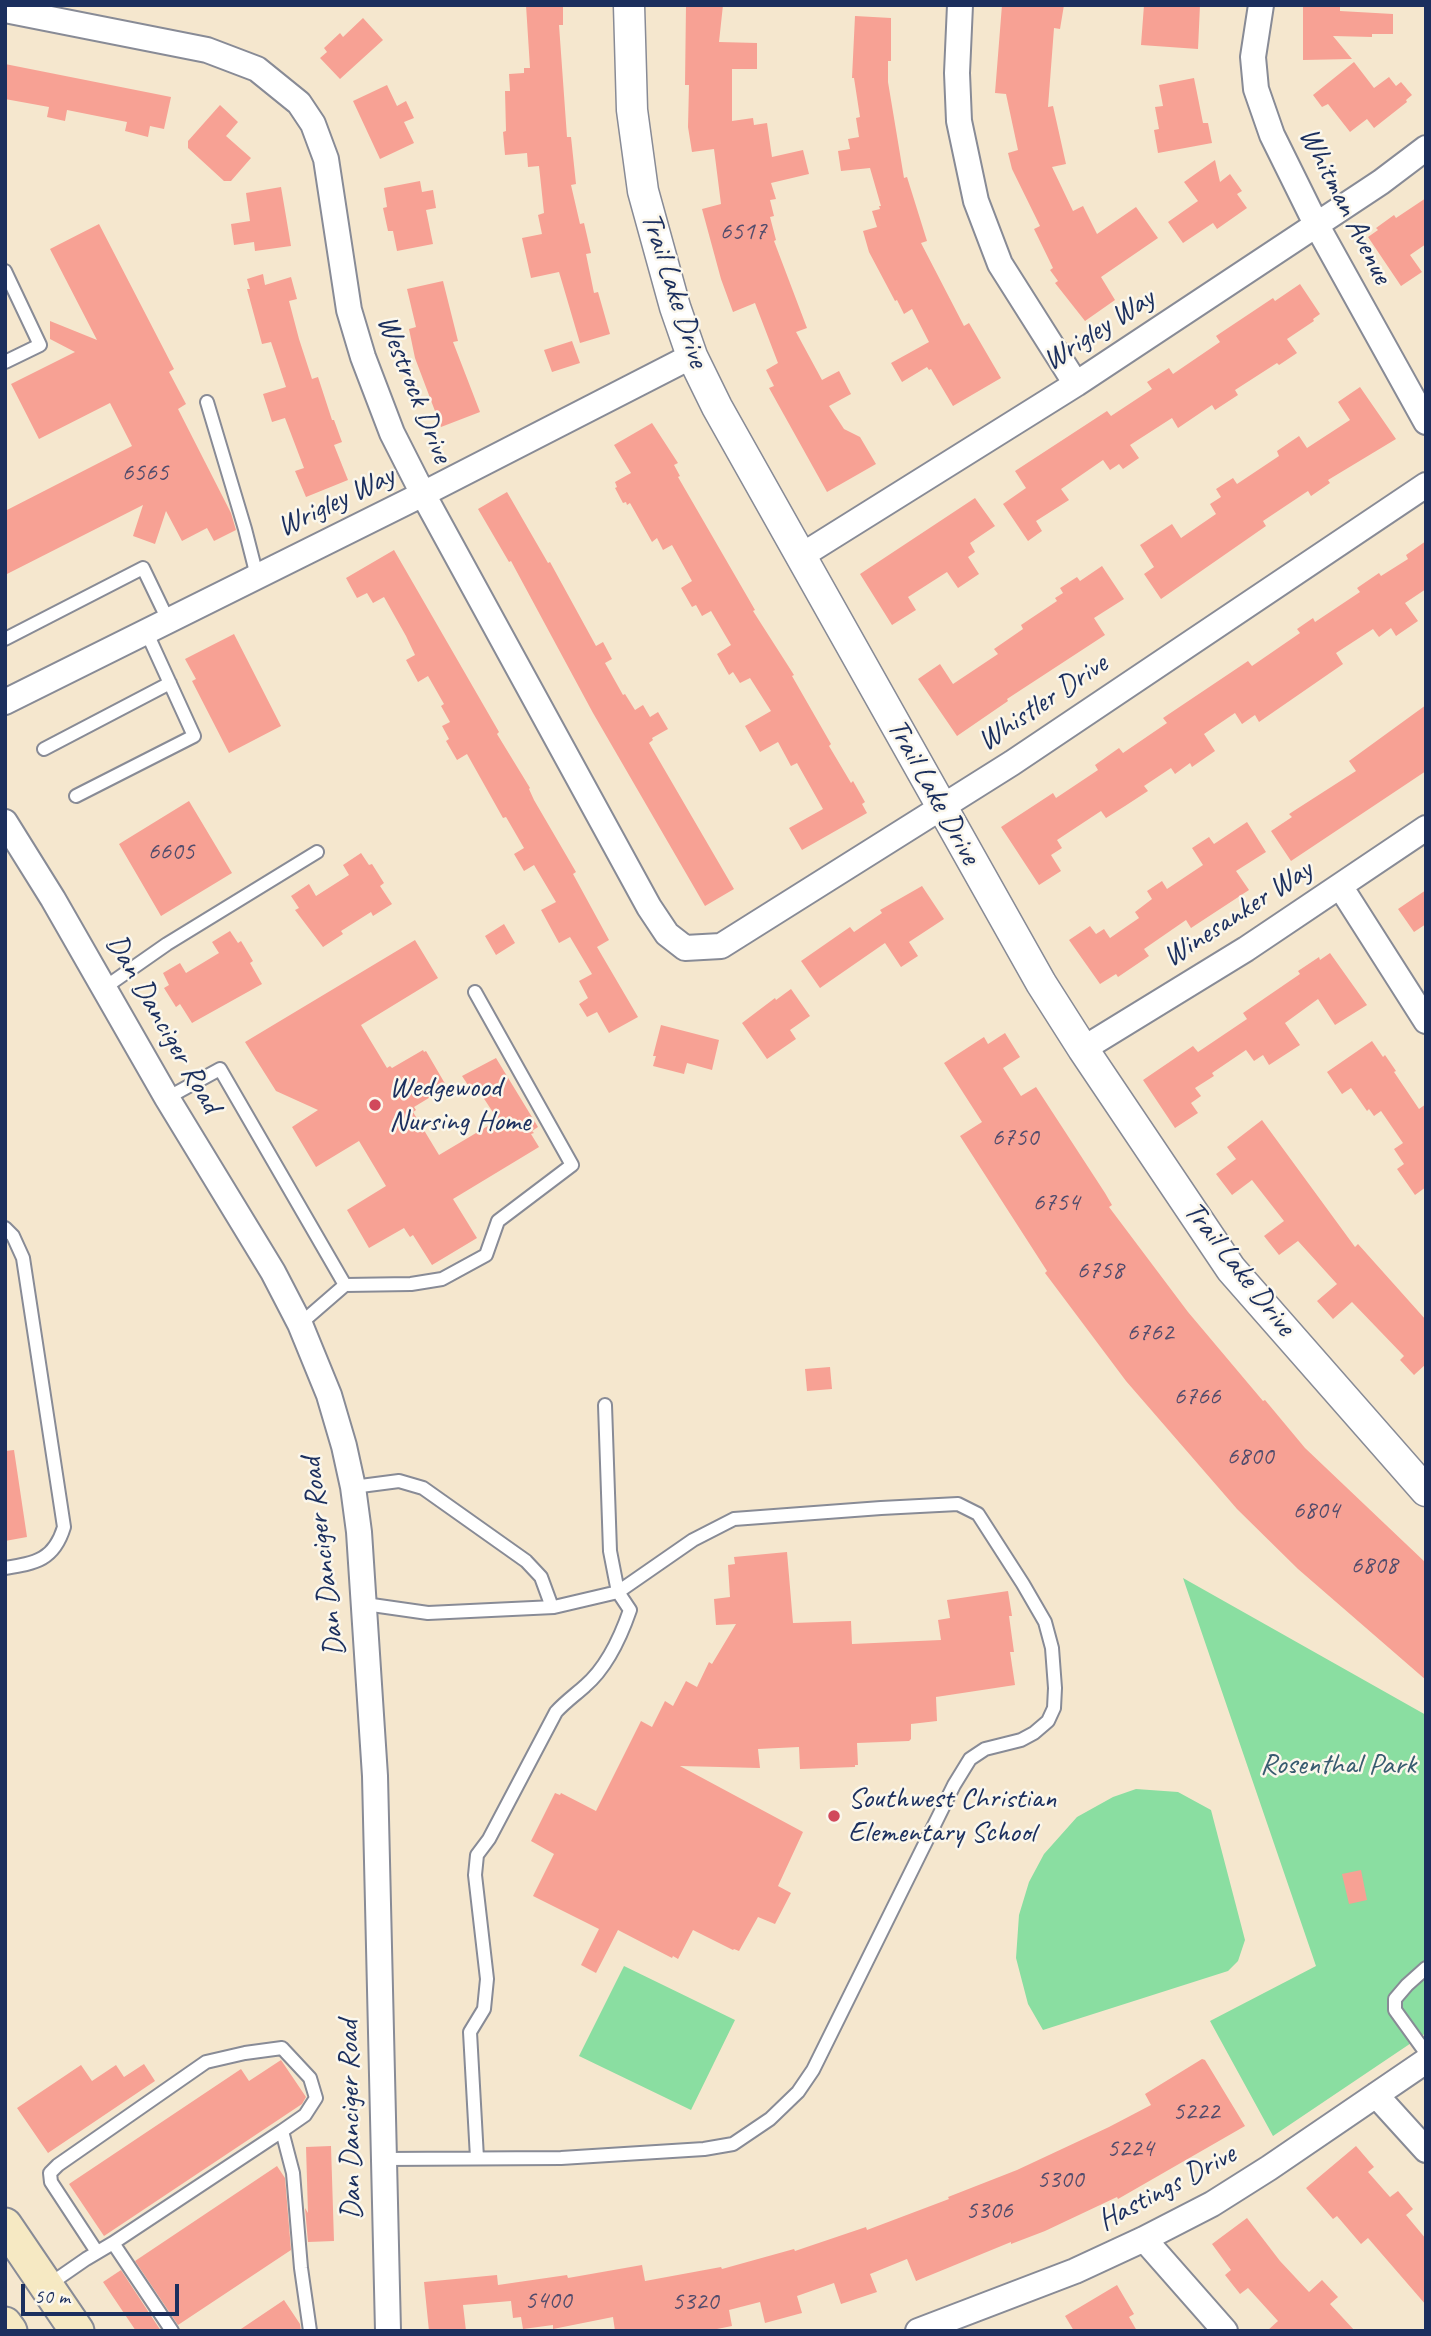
<!DOCTYPE html>
<html>
<head>
<meta charset="utf-8">
<style>
	body { margin:0 }
	#map { position:relative; width:1431px; height:2336px; overflow:hidden; background:#f5e7ce; font-family:Caveat,sans-serif }
	canvas { display:block }
	.frame { position:absolute; inset:0; border:7px solid #1b2f5e; pointer-events:none }
	.scale { position:absolute; left:21px; top:2284px; width:158px; height:32px; box-sizing:border-box; border:4px solid #1b2f5e; border-top:0; padding-left:9px; font-size:21px; line-height:24px; white-space:nowrap; color:#1b2f5e; -webkit-text-stroke:5px #fbf7ec; paint-order:stroke }
</style>
</head>
<body>
<div id="map">
<canvas width="1431" height="2336"></canvas>
<div class="frame"></div>
<div class="scale">50 m</div>
</div>
<script>
const g = document.querySelector('canvas').getContext('2d');
g.lineJoin = 'round';
function paint(path, color) {
  g.fillStyle = color;
  g.fill(path, 'evenodd');
}
function trace(path, color, width, dash) {
  g.strokeStyle = color;
  g.lineWidth = width;
  g.lineCap = dash ? 'butt' : 'round';
  g.setLineDash(dash || []);
  g.stroke(path);
}
function drawText(font, color, halo, rows, align = 'center') {
  g.font = font + ' Caveat,sans-serif';
  g.lineWidth = 5;
  g.setLineDash([]);
  g.textBaseline = 'middle';
  g.strokeStyle = halo;
  g.fillStyle = color;
  for (const [text, x, y, turn = 0] of rows) {
    g.save();
    g.translate(x, y);
    g.rotate((+turn || 0) * Math.PI / 180);
    g.textAlign = isNaN(turn) ? turn : align;
    if (halo) g.strokeText(text, 0, 0);
    g.fillText(text, 0, 0);
    g.restore();
  }
}
paint(new Path2D(`
	M1183,1578L1426,1715V2033L1273,2136L1210,2021L1316,1966Z
	M1136,1789L1178,1792L1211,1810L1245,1940L1238,1961L1228,1971L1043,2030L1028,2004L1016,1958L1019,1915L1029,1882L1044,1854L1077,1817L1113,1797Z
	M624,1966L735,2020L691,2110L579,2056Z`), '#8adea1');
paint(new Path2D(`
	M526,5H563V25H559L567,137H571L576,184L571,185L580,224L584,223L591,253L586,254L594,293L598,292L610,334L580,343L559,272L531,278L522,238L542,234L538,215L544,213L539,166L528,167L527,153L505,155L503,132L506,131L505,91H510L509,74L524,73V68H530Z
	M686,5H723L719,42L757,43V69H732V121L753,118L754,125L767,123L772,157L803,150L809,174L771,183L776,199L770,200L774,216L770,217L776,240L774,241L807,328L796,332L822,380L839,371L851,394L829,406L844,429L860,437L876,464L827,492L769,388L774,386L766,370L778,363L755,303L733,312L721,279L702,209L721,204L714,149L692,152L688,127L689,85H685Z
	M1002,5H1064L1060,29L1054,28L1048,107L1053,106L1066,164L1052,167L1073,211L1083,206L1097,234L1136,207L1158,238L1101,277L1115,300L1085,321L1055,283L1058,281L1050,270L1053,268L1034,229L1040,226L1012,169L1008,153L1018,150L1006,94L995,93Z
	M1144,5H1200L1198,49L1141,45Z
	M1340,6V11L1393,14V34H1372V37L1333,36L1352,59L1303,60V7Z
	M855,16L891,18V61H888V82L904,178L907,177L927,241L921,243L964,326L969,323L1001,378L953,406L931,369L929,370L927,367L902,382L891,363L929,342L912,309L904,314L897,300L895,301L869,252L863,231L877,227L872,211L880,209L879,206H881L870,168L841,171L838,151L850,149L848,139L859,137L856,118L860,117L854,78H852Z
	M363,18L383,40L340,79L320,58L327,52L324,48L340,33L343,37Z
	M1354,62L1374,88L1389,77L1396,86L1401,82L1412,95L1406,100L1407,102L1374,128L1367,119L1350,132L1328,104L1322,107L1313,95Z
	M5,64L171,97L164,129L150,126L148,137L125,131L127,122L67,110L65,121L47,117L49,107L5,99Z
	M1194,78L1203,123H1208L1212,143L1158,153L1154,130L1159,129L1155,107L1163,106L1159,85Z
	M387,85L397,106L406,101L414,118L404,122L414,143L380,159L353,101Z
	M220,105L238,122L226,136L251,158L231,181H224L188,148V141Z
	M1215,160L1220,182L1230,174L1242,191L1237,194L1247,208L1217,229L1213,223L1183,243L1168,222L1198,201L1184,182Z
	M420,181L422,192L433,190L436,208L426,210L433,244L397,251L393,231H388L383,208L387,207L384,188Z
	M281,187L291,246L255,251L254,242L234,245L231,224L250,221L246,193Z
	M1426,198V244L1410,255L1422,272L1401,286L1368,237L1378,230L1376,228L1394,215L1396,218Z
	M99,224L174,369L169,372L186,404L178,409L231,513L236,530L214,541L207,528L182,541L166,511L155,544L133,536L143,505L5,575V511L132,446L110,403L39,439L11,384L75,352L50,339V321L97,340L50,249Z
	M263,274L265,285L291,277L297,299L289,301L299,339L312,379L318,377L332,420H334L342,442L334,445L348,480L306,497L295,471L304,468L285,418L272,422L263,394L286,387L271,342L262,344L247,289H250L247,279Z
	M443,281L458,341L453,342L480,412L441,427L415,358L409,329L416,327L407,289Z
	M1300,284L1320,314L1313,319L1314,321L1287,339L1297,353L1279,365L1277,363L1235,390L1238,395L1215,410L1212,405L1178,428L1172,418L1130,445L1139,458L1123,469L1119,464L1110,470L1103,460L1061,489L1069,500L1036,521L1042,531L1028,541L1003,504L1026,488L1015,471L1107,411L1111,416L1152,389L1147,382L1169,368L1173,374L1220,342L1216,336L1273,298L1275,301Z
	M572,341L580,363L552,372L544,350Z
	M1360,387L1396,439L1328,480L1330,483L1311,496L1308,491L1263,521L1266,526L1161,599L1144,574L1154,567L1140,545L1172,524L1181,538L1216,514L1210,504L1221,497L1216,489L1233,478L1237,484L1279,456L1277,451L1299,436L1307,448L1350,420L1338,402Z
	M652,423L678,463L674,465L680,476L678,477L755,610L753,611L794,675L792,676L831,744L829,746L851,783L853,781L865,802L862,804L867,813L802,850L789,828L823,809L797,763L791,766L778,742L760,752L745,726L771,711L750,678L740,683L733,672L729,675L717,654L731,645L711,611L702,616L696,605L692,607L681,588L692,581L672,545L663,550L657,538L652,542L630,503L627,505L626,502L623,503L615,488L617,487L615,482L631,473L614,445Z
	M507,492L548,563L550,562L596,646L603,642L612,659L605,663L623,695L625,694L635,710L643,705L650,717L658,712L668,729L652,738L653,740L649,743L734,889L705,906L593,713L511,561L509,562L478,509Z
	M975,498L995,526L970,543L975,552L968,557L979,574L958,588L947,572L908,597L916,610L892,625L860,574Z
	M1426,541V589L1405,603L1418,621L1396,636L1391,628L1379,637L1373,629L1336,653L1343,664L1259,722L1255,715L1242,724L1235,713L1204,734L1215,751L1192,767L1190,763L1175,774L1171,768L1144,786L1148,791L1125,806L1106,818L1101,811L1057,840L1062,848L1051,855L1061,871L1039,885L1001,827L1053,793L1056,798L1098,770L1095,765L1119,748L1123,753L1167,723L1163,718L1248,661L1252,666L1300,633L1297,629L1313,618L1315,622L1360,592L1357,588L1379,573L1381,576L1408,559L1406,555Z
	M394,550L499,732L497,734L530,788L529,789L534,800L576,872L573,874L609,940L597,947L638,1017L609,1033L597,1012L587,1017L579,1004L588,998L579,981L592,974L570,937L559,943L541,910L556,902L534,865L524,871L514,854L524,848L506,817L503,818L467,754L457,760L446,741L449,739L442,726L450,722L441,706L444,704L428,676L418,682L406,660L415,655L406,636L384,597L373,603L367,593L357,598L346,578Z
	M1102,566L1124,599L1094,618L1105,635L1007,699L1008,701L957,736L918,679L940,664L953,684L998,654L994,649L1023,629L1021,625L1057,601L1055,598L1063,593L1060,588L1077,577L1080,581Z
	M234,634L281,726L229,753L192,681L196,679L185,659Z
	M1426,705V771L1291,861L1271,831L1292,817L1289,814L1356,771L1349,761Z
	M189,801L232,873L161,916L119,844Z
	M1247,822L1266,852L1236,871L1249,890L1191,928L1186,920L1144,949L1149,956L1118,977L1116,974L1100,984L1069,940L1090,926L1096,934L1104,929L1110,938L1139,918L1135,912L1152,899L1147,891L1162,881L1167,889L1203,865L1192,848L1209,837L1214,844Z
	M361,853L369,865L372,864L384,883L380,886L392,904L373,916L371,912L341,931L343,934L323,947L295,910L299,908L291,896L309,884L316,896L349,875L343,865Z
	M922,886L944,919L909,942L918,956L901,967L885,943L820,988L801,961L850,927L854,932L882,913L880,910Z
	M1426,890V924L1414,932L1398,909Z
	M504,924L515,943L496,955L485,936Z
	M230,931L238,943L241,941L253,961L250,963L262,984L192,1023L180,1004L176,1007L164,988L169,985L163,973L180,963L186,973L219,953L212,942Z
	M415,940L438,978L361,1025L387,1068L390,1066L392,1068L423,1050L424,1052L426,1051L447,1087L414,1107L416,1110L413,1112L439,1155L498,1120L477,1088L472,1091L462,1076L496,1058L538,1127L532,1131L534,1133L531,1134L539,1147L453,1199L477,1238L432,1265L413,1235L410,1237L404,1228L369,1248L347,1210L386,1186L359,1141L316,1167L292,1127L318,1110L276,1091L245,1042Z
	M1330,953L1367,1005L1335,1025L1318,999L1285,1023L1300,1045L1269,1065L1263,1055L1254,1061L1246,1050L1212,1073L1214,1076L1195,1088L1201,1096L1191,1103L1198,1113L1175,1128L1143,1080L1193,1046L1198,1052L1247,1019L1243,1013L1300,974L1298,971L1319,957L1320,960Z
	M791,989L810,1016L790,1030L796,1039L767,1059L742,1023L775,998L776,1000Z
	M661,1025L719,1040L712,1070L687,1063L684,1074L653,1066L656,1056H653Z
	M1005,1033L1020,1057L1003,1068L1021,1096L1036,1087L1105,1193L1112,1205L1109,1207L1188,1312L1263,1401L1265,1400L1305,1448L1426,1563V1680L1298,1569L1237,1509L1126,1381L1045,1273L1047,1271L960,1136L982,1122L944,1063L984,1037L988,1044Z
	M1372,1041L1383,1057L1385,1055L1396,1071L1394,1072L1419,1109L1426,1104V1187L1415,1195L1397,1169L1404,1164L1394,1149L1403,1143L1381,1111L1374,1116L1369,1109L1367,1111L1351,1088L1342,1094L1327,1072Z
	M1262,1120L1355,1247L1358,1244L1426,1320V1364L1414,1375L1400,1360L1404,1356L1352,1302L1333,1319L1317,1301L1337,1284L1298,1241L1279,1255L1264,1236L1284,1221L1252,1180L1232,1195L1216,1174L1236,1159L1227,1147Z
	M830,1367L832,1389L807,1391L805,1369Z
	M14,1450L27,1537L5,1541V1451Z
	M787,1552L793,1623L851,1621L852,1644L941,1640L938,1620L950,1618L947,1600L1008,1591L1012,1616H1009L1014,1652H1010L1015,1685L936,1697L937,1721L911,1724V1739L909,1741L857,1743L858,1765H855V1767L800,1769L799,1747L758,1749L760,1768L680,1766L803,1832L778,1886L791,1893L775,1924L758,1917L739,1951L734,1949L733,1950L693,1930L678,1959L673,1956L672,1958L618,1930L596,1973L581,1965L599,1929L533,1896L554,1854L531,1841L555,1793L560,1795L561,1793L596,1811L641,1721L652,1727L665,1701L673,1706L686,1681L697,1687L709,1662L712,1664L736,1624L716,1625L714,1599L730,1597L728,1565L735,1564L734,1557Z
	M1361,1870L1367,1900L1349,1904L1342,1874Z
	M1202,2059L1205,2060L1245,2126L1118,2199L1117,2197L1045,2231L1011,2244V2242L916,2281L907,2259L870,2274L877,2292L841,2304L834,2283L797,2296L802,2313L765,2323L760,2302L729,2310L732,2326L707,2331H615L613,2317L553,2329V2325L523,2329L521,2317L513,2318L511,2301L463,2305L466,2331H429L424,2282L497,2275L498,2285L567,2275L568,2278L642,2265L645,2281L721,2267L722,2269L794,2249L795,2251L866,2227L867,2230L949,2199L948,2197L1017,2170L1109,2127L1151,2105L1145,2094Z
	M281,2060L306,2097L302,2104L104,2236L69,2184L241,2069L249,2081Z
	M144,2064L155,2081L48,2153L17,2108L81,2065L92,2081L116,2065L124,2077Z
	M331,2146L334,2241L308,2242L305,2208L308,2213L306,2147Z
	M1356,2146L1374,2167L1368,2172L1390,2197L1398,2191L1413,2209L1406,2215L1426,2239V2305L1368,2238L1361,2244L1337,2216L1333,2219L1306,2188Z
	M277,2166L285,2178L291,2250L178,2325L135,2261Z
	M1247,2218L1280,2261L1309,2292L1322,2280L1338,2297L1330,2304L1355,2331H1267L1278,2321L1248,2288L1240,2294L1225,2275L1231,2270L1212,2244Z
	M121,2270L161,2331H136L103,2282Z
	M1117,2285L1134,2314L1129,2317L1137,2331H1074L1065,2316Z
	M284,2300L300,2324L301,2331H238Z`), '#f7a194');
const service = new Path2D(`
	M5,271L40,345L5,362
	M207,402L245,529L257,576
	M5,639L143,568L168,620
	M44,749L170,683
	M76,796L194,736L146,631
	M104,988L167,944L317,852
	M167,1098L220,1069L345,1285L300,1324
	M5,1228L13,1236L23,1258L64,1527C54,1560 36,1563 5,1568
	M345,1285L411,1284L442,1279L486,1255L498,1221L572,1165L475,992
	M353,1487L399,1481L423,1488L526,1561L541,1577L552,1607
	M365,1604L428,1613L554,1607L618,1592L693,1540L734,1519L881,1508L958,1504L978,1514L1023,1584L1045,1622L1052,1648L1055,1688L1054,1708L1048,1721L1034,1733L1021,1740L985,1749L970,1759L954,1785L813,2070L798,2092L770,2119L733,2144L704,2149L561,2158L383,2159
	M1426,1968L1407,1985L1395,1999V2010L1426,2053
	M477,2158L470,2032L484,2009L487,1979L475,1875L477,1855L489,1839L556,1712C565,1702 575,1695 585,1686C606,1668 621,1636 630,1610L618,1592L610,1551L605,1405
	M113,2243L282,2131
	M97,2252L51,2182L50,2173L58,2165L206,2062L245,2053L282,2048L310,2078L316,2098L305,2115L282,2131L293,2173L301,2268L310,2331
	M47,2286L86,2259L113,2243L172,2331`);
const minor = new Path2D(`
	M960,5L957,73L959,121L976,201L1000,264L1076,384
	M1261,5L1253,57L1256,89L1272,135L1316,224L1426,422
	M5,10L207,50L257,69L299,103L313,124L326,159L349,310L363,357L392,433L423,494L649,907L667,934L685,948L721,946L1012,763L1426,485
	M801,556L1076,384L1381,182L1426,148
	M5,702L423,494L692,356
	M5,822L53,899L167,1098L273,1272L300,1324L329,1395L344,1446L353,1487L359,1532L375,1776L388,2331
	M1340,886L1426,1021
	M1083,1049L1246,949L1426,828
	M1376,2095L1426,2150
	M1144,2239L1225,2331
	M918,2331L1075,2271L1144,2239L1212,2204L1269,2168L1426,2061`);
const tertiary = new Path2D(`
	M629,5L632,110L643,191L675,307L692,356L717,407L1041,983L1083,1049L1231,1269L1426,1491`);
const secondary = new Path2D(`
	M5,2225L77,2331
	M5,2324L10,2331`);
trace(service, '#888b96', 16);
trace(minor, '#888b96', 28);
trace(tertiary, '#888b96', 33);
trace(secondary, '#888b96', 37);
trace(service, '#fff', 12);
trace(minor, '#fff', 24);
trace(tertiary, '#fff', 30);
trace(secondary, '#f6e9c3', 33);
for (const [x, y, r, color] of [
	[375,1105,7,"#d1495b"],
	[834,1816,7,"#d1495b"]
]) {
  const dot = new Path2D();
  dot.arc(x, y, r, 0, 2 * Math.PI);
  g.fillStyle = color;
  g.fill(dot);
  trace(dot, '#fbf7ec', 2.5);
}
drawText('26px', '#524c6c', null, [
	["6517",743,232],
	["6565",145,473],
	["6605",171,852],
	["6750",1015,1138],
	["6754",1056,1203],
	["6758",1100,1271],
	["6762",1150,1333],
	["6766",1197,1397],
	["6800",1250,1457],
	["6804",1316,1511],
	["6808",1374,1566],
	["5222",1196,2112],
	["5224",1130,2149],
	["5300",1060,2180],
	["5306",989,2211],
	["5400",548,2301],
	["5320",695,2302]
]);
drawText('30px', '#1b2f5e', '#fbf7ec', [
	["Whitman Avenue",1345,206,63],
	["Trail Lake Drive",674,290,72],
	["Wrigley Way",1099,330,-33],
	["Westrock Drive",414,389,68],
	["Wrigley Way",336,502,-26],
	["Whistler Drive",1043,703,-34],
	["Trail Lake Drive",933,792,61],
	["Winesanker Way",1238,914,-33],
	["Dan Danciger Road",163,1024,60],
	["Trail Lake Drive",1239,1269,52],
	["Dan Danciger Road",324,1557,-97],
	["Dan Danciger Road",351,2120,-91],
	["Hastings Drive",1167,2188,-28]
]);
drawText('30px', '#1b2f5e', '#fbf7ec', [
	["Wedgewood",389,1088],
	["Nursing Home",389,1122],
	["Southwest Christian",848,1799],
	["Elementary School",848,1833]
], 'left');
drawText('30px', '#375b6f', '#fbf7ec', [
	["Rosenthal Park",1338,1765]
]);
</script>
</body>
</html>
